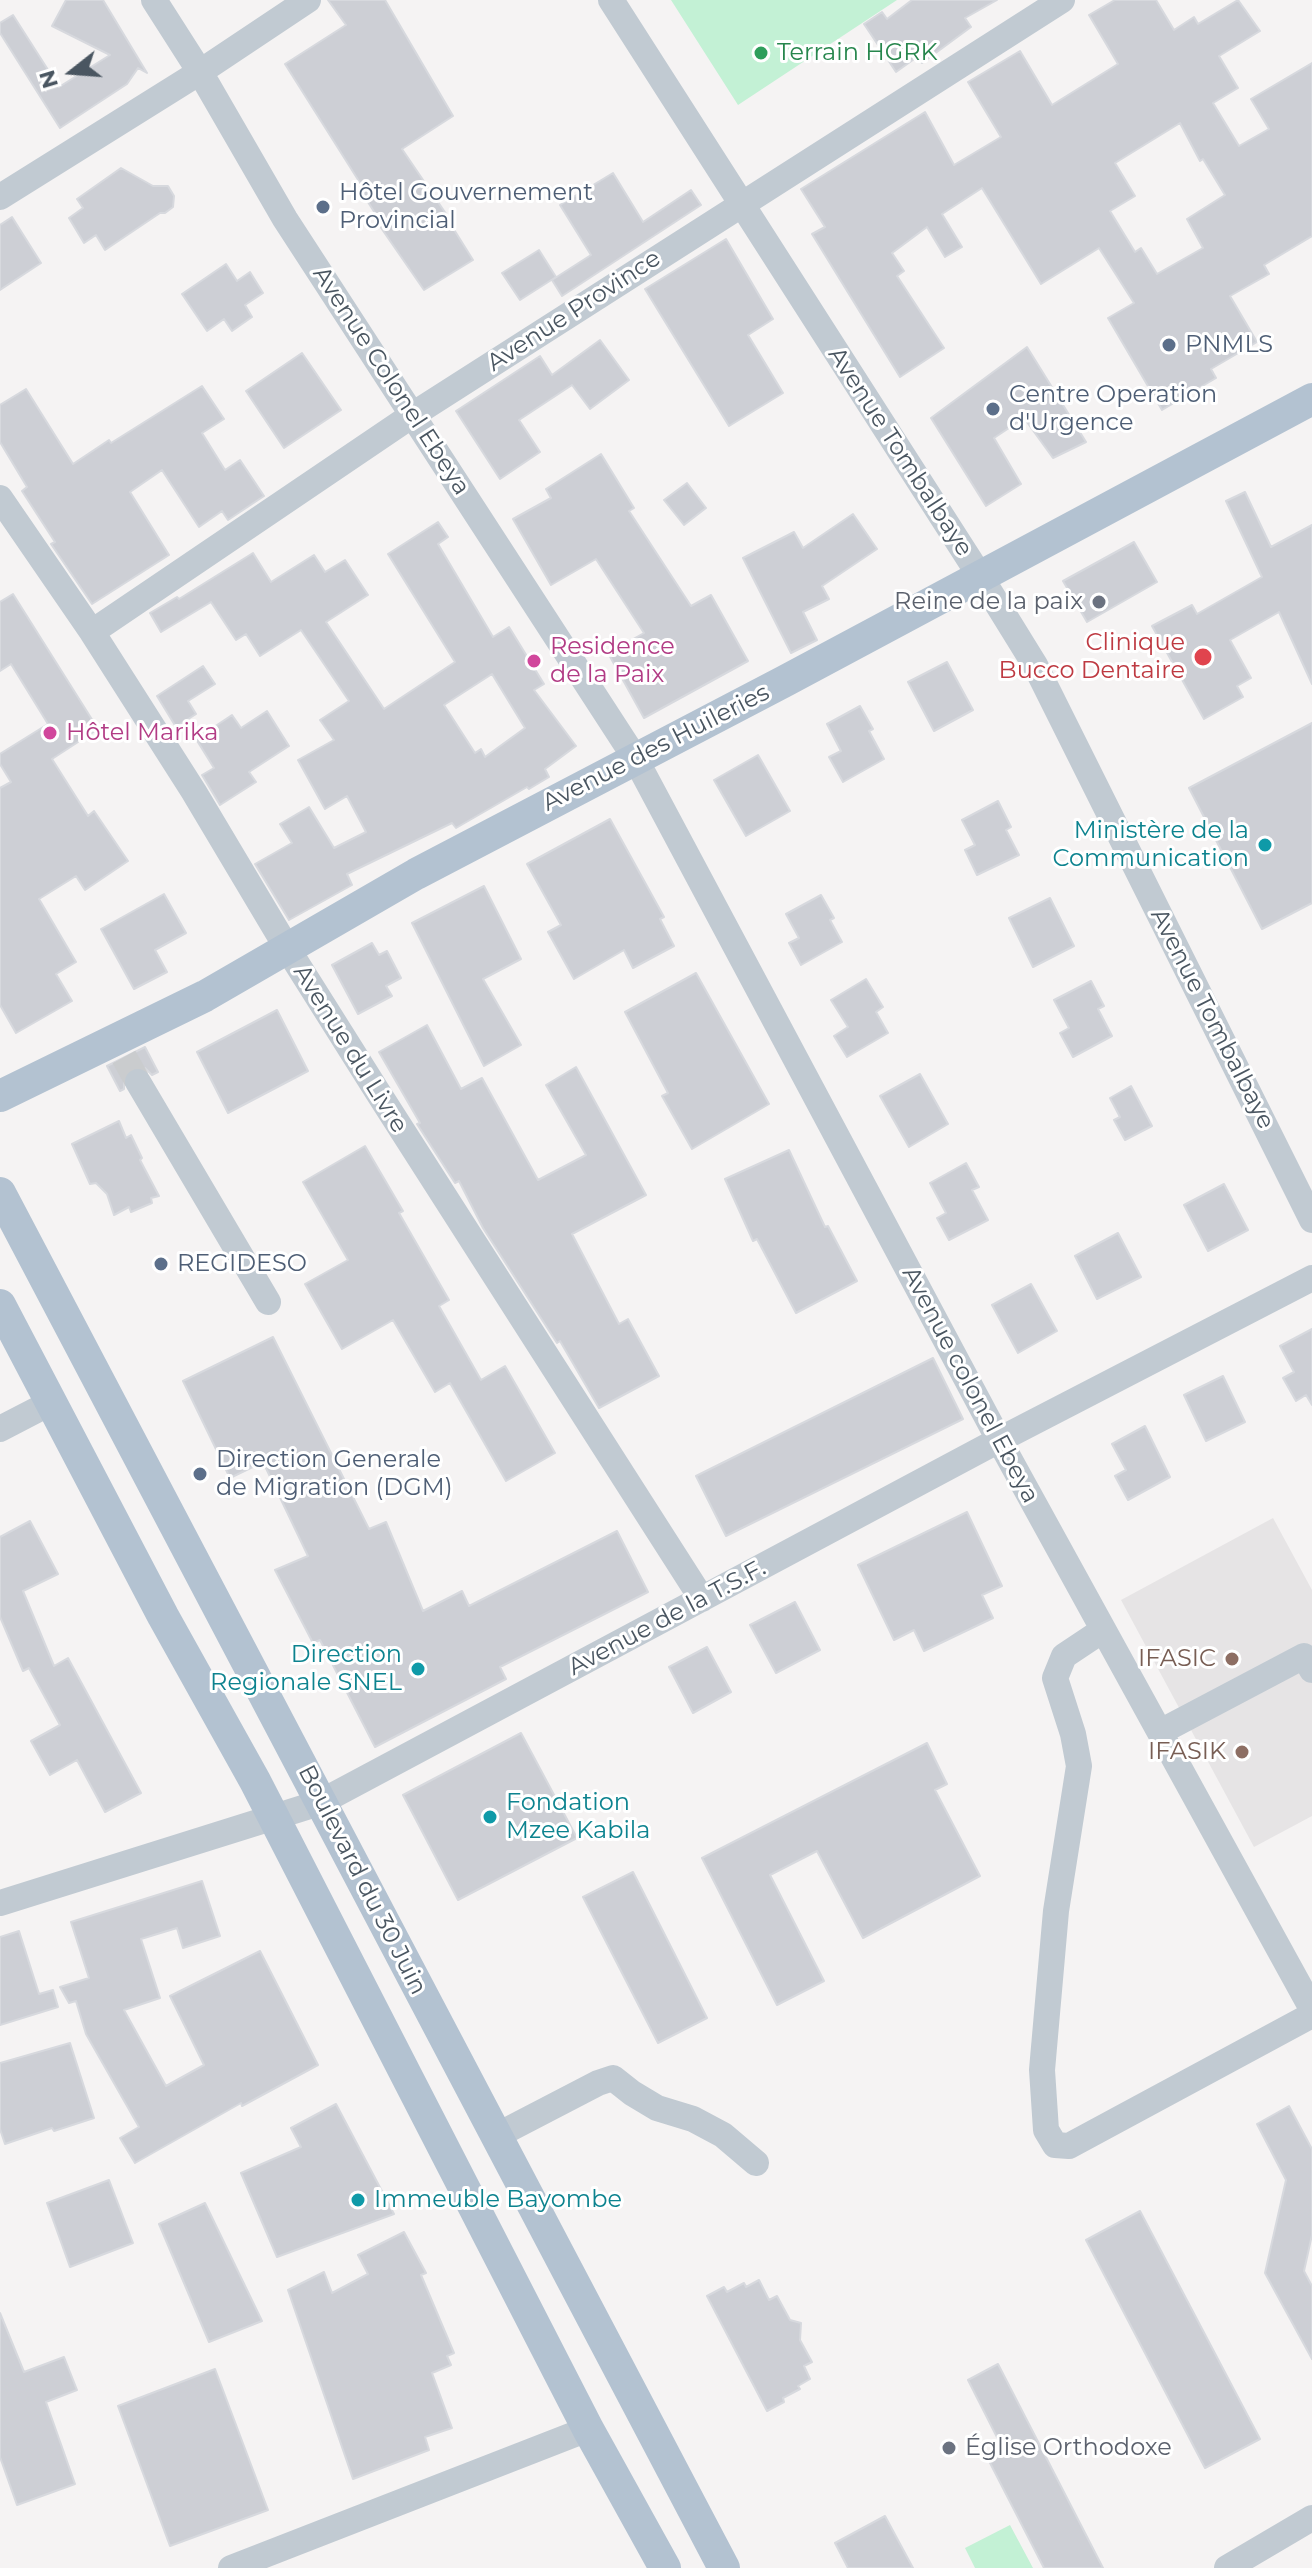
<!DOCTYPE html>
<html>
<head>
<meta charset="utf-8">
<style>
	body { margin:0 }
	#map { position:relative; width:1312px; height:2568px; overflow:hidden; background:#f5f3f3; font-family:Montserrat,sans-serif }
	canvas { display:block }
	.north { position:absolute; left:32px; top:32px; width:80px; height:80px; -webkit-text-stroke:6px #fff; paint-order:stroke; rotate:253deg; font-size:22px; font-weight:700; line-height:32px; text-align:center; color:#4a5661 }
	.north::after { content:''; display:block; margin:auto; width:28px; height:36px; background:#4a5661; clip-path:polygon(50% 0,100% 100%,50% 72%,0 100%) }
</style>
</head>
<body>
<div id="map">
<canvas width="1312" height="2568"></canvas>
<div class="north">N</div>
</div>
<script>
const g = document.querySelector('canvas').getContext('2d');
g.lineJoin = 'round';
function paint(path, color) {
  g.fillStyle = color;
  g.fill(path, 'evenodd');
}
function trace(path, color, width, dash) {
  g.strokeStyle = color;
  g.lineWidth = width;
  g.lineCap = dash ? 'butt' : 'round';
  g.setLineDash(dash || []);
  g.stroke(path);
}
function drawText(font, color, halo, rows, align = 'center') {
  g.font = font + ' Montserrat,sans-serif';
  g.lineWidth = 6;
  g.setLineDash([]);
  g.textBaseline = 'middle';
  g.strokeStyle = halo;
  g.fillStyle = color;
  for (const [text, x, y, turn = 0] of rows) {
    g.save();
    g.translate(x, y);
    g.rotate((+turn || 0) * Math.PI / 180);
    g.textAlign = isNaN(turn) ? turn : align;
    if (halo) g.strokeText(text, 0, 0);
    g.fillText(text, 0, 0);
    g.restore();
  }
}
paint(new Path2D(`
	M1273,1518L1312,1590V1816L1254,1847L1121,1600Z`), '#e6e4e5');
paint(new Path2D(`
	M671,0H897L738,105Z
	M1010,2525L1033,2568H975L965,2548Z`), '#c3f1d5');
const building = new Path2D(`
	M66,0H103L147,73L138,68L127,84L60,128L0,33V23L13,15L59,87L110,55L52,26Z
	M328,0H385L453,116L402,149L455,227L453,228L473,260L424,290L377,222L380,221L359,188L362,186L285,64L346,25Z
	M912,0H997L965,18L971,27L922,63L917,57L896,72L864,24L882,12L887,19Z
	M1115,0H1156L1174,30L1194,17L1198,24L1238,0L1260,31L1219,56L1238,88L1213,103L1239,146L1269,129L1251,99L1312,63V236L1264,265L1269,274L1230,296L1257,342L1211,369L1216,378L1162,410L1108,318L1134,303L1099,248L1041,284L982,188L942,214L962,247L945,257L927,227L892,253L904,271L897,276L944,348L900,377L812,234L825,227L801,189L925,112L954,165L1001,137L968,82L1020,51L1052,105L1118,64L1089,15ZM1180,123L1200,161L1203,159L1225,195L1187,219L1203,248L1157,274L1141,248L1135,252L1110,211L1135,196L1115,163Z
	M121,168L153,186H168L174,196L173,207L165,213H160L105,250L96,235L84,243L69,218L83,208L77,199Z
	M613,173L643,222L691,190L701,205L562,296L552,280L591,255L560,205Z
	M12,217L41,263L0,290V225Z
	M726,239L773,319L748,335L783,393L729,426L645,289Z
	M539,250L556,277L520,300L502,273Z
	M226,264L237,281L250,272L263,293L245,305L252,317L232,331L224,319L207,331L182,294Z
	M600,340L629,380L590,409L572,385L519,420L540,452L500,479L456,411L540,356L552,375Z
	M1027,347L1086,442L1053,458L1024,418L994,438L1021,484L986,506L931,418Z
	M302,353L341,410L284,448L246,391Z
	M202,386L224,419L202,433L225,470L240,460L264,496L228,520L222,511L199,527L162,470L130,492L169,555L92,604L51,544L55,542L22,491L27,487L0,442V405L26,389L73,464L109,440L111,443Z
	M601,454L634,508L629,511L691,606L711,595L748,661L644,718L608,653L644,633L596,559L551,585L513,519L551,498L546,489Z
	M687,483L706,508L684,525L664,500Z
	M1245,492L1271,547L1312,525V684L1279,612L1230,640L1251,678L1237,686L1243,697L1204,719L1152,626L1192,605L1197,614L1262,577L1226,501Z
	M853,514L877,549L822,586L829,599L803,612L817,640L791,653L743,558L794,532L803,548Z
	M438,522L448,537L438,544L493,637L509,627L544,684L534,690L576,746L545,769L549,777L529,789L527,787L456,828L452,823L347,874L352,885L289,920L255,864L292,843L280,824L309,807L334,848L366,832L347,796L325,809L298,760L334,740L320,720L349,701L301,630L260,656L246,634L236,640L211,602L161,632L150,613L177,597L179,599L253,553L271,582L314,555L325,572L345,560L368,595L326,622L384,709L455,662L388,554ZM492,674L525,728L485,757L481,749L475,753L444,705Z
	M1134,542L1157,582L1087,622L1063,581Z
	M13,594L98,729L52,759L88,816L94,811L128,861L85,890L76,876L39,899L76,962L56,974L72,1001L16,1033L0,1005V788L11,782L0,764V754L48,724L11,664L0,671V602Z
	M947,662L973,710L934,731L908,682Z
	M203,666L215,684L188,701L196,714L176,727L157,696Z
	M860,706L873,729L869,731L884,759L843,782L829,757L841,751L827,724Z
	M267,711L289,746L249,772L256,782L220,805L202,775L214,768L196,739L232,715L241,728Z
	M1312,723V903L1262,929L1189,788Z
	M758,755L790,811L746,836L714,780Z
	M998,801L1011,827L1006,830L1019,855L977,875L965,850L975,845L962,820Z
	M610,819L664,917L660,919L674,946L633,968L624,950L574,979L548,932L561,925L527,864Z
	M484,886L521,959L483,979L521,1045L484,1066L412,923Z
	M164,894L186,933L155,950L167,972L134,989L101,929Z
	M821,895L834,918L830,920L842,942L801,965L789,943L799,938L786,914Z
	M1050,898L1074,946L1033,967L1009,918Z
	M372,943L379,955L387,951L401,978L386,986L392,996L358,1014L332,965Z
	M696,973L769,1104L692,1149L662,1096L668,1093L625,1012Z
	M866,979L883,1007L876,1012L888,1033L847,1057L834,1036L848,1027L831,1000Z
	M1091,981L1104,1006L1098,1009L1112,1036L1073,1057L1060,1033L1069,1028L1054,1000Z
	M277,1010L308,1071L228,1113L197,1052Z
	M427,1025L461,1089L482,1078L538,1180L586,1155L546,1085L576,1067L646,1195L572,1234L619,1324L628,1319L659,1376L599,1408L560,1341L557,1343L483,1228L459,1181L455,1183L417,1124L420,1123L379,1052Z
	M145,1047L158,1072L152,1075L145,1068H131L124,1075V1089L120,1091L107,1066Z
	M920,1074L948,1124L909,1147L880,1096Z
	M1131,1086L1152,1126L1125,1140L1114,1120L1120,1117L1110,1098Z
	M119,1121L126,1138L131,1135L142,1158L140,1160L159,1196L151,1198L152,1203L131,1212L129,1207L114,1215L107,1194L96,1183L90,1184L72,1144Z
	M365,1146L403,1211L399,1213L449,1300L439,1306L481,1380L505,1366L555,1453L506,1481L450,1383L435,1392L393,1320L342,1349L305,1284L348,1260L303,1182Z
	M789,1150L825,1227L828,1226L857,1281L796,1313L757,1239L753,1241L725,1179Z
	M966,1163L979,1187L972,1190L988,1220L949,1240L937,1218L946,1213L930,1183Z
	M1224,1184L1248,1230L1208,1251L1184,1205Z
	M1118,1233L1141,1277L1097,1299L1075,1256Z
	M1031,1284L1057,1331L1018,1353L992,1305Z
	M1312,1329V1405L1306,1395L1296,1401L1283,1378L1294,1372L1280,1346Z
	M273,1337L369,1529L386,1522L423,1611L462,1591L469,1606L617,1531L648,1592L500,1667L506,1679L375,1747L320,1640L313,1643L275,1570L308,1556L263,1462L230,1478L183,1381Z
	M933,1358L963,1419L726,1536L696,1476Z
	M1223,1376L1245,1422L1206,1441L1184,1395Z
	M1145,1426L1170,1477L1128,1500L1115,1476L1126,1470L1112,1444Z
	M967,1512L1002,1586L982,1595L993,1618L924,1651L914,1630L894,1640L858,1565Z
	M30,1521L58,1574L23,1591L54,1666L68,1658L141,1793L105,1812L77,1760L50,1775L31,1741L60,1725L29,1668L23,1671L0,1617V1537Z
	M795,1602L820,1650L776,1673L750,1625Z
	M707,1647L731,1692L693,1713L669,1667Z
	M521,1733L577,1838L458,1900L403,1795Z
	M927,1743L947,1784L935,1790L980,1876L863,1938L817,1851L770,1875L824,1981L777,2005L702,1858Z
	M633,1872L707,2018L658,2043L583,1897Z
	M202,1881L220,1936L183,1948L177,1928L141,1939L160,1998L124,2010L166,2086L204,2065L170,1996L260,1951L318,2065L242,2106L241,2103L135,2163L120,2138L139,2127L86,2034L76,2001L69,2003L60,1987L89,1978L71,1922Z
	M19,1931L39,1994L53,1990L58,2007L0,2025V1937Z
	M70,2043L94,2118L54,2131L52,2128L5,2144L0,2129V2063Z
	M336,2104L394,2214L277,2257L241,2173L301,2147L291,2128Z
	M1289,2106L1312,2149V2235L1304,2271L1312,2286V2359L1265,2273L1286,2180L1257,2124Z
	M109,2180L133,2243L70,2267L47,2203Z
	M205,2203L262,2321L209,2342L159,2224Z
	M1140,2211L1260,2439L1205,2468L1086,2240Z
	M404,2232L426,2273L421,2275L454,2353L447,2356L451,2365L432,2373L452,2428L425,2437L429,2450L353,2479L288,2290L324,2272L332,2293L368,2274L358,2255Z
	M759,2280L769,2300L777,2296L790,2320L801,2323L800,2340L812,2362L804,2366L810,2379L798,2386L800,2389L783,2398L784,2402L767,2411L707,2296L724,2287L727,2292L744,2283L746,2287Z
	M0,2313L24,2372L64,2357L77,2390L46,2402L75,2484L17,2505L0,2457Z
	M998,2364L1103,2568H1044L989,2461L1005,2453L968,2380Z
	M215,2369L268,2510L170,2546L118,2406Z
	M885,2516L913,2568H848L835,2543Z`);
paint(building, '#cdcfd5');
trace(building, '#d7d9de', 2);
trace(new Path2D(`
	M124,1057L138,1082`), '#caccce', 26, [26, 13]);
trace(new Path2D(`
	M154,0L200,72L285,219L635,758L999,1440L1312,2009
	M611,0L980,576L1035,665L1312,1220
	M0,197L200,72L308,0
	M0,498L92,632L194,792L287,948L377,1091L702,1599
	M92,632L414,414L1062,0
	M138,1082L268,1302
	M0,1429L52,1402
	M1103,1630L1064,1656L1055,1678L1073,1734L1079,1766L1056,1911L1042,2070L1046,2130L1055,2145L1069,2146L1312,2015
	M1160,1732L1304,1656L1312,1670
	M0,1903L319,1803L999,1440L1312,1278
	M496,2136L598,2083L613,2078L632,2093L657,2108L693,2119L723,2135L756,2163
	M231,2568L588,2429
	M1227,2568L1312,2518`), '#c1cad2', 26);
trace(new Path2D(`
	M0,1096L205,996L416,874L785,681L1312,399
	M0,1193L724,2568
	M0,1305L163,1616L255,1781L588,2429L665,2568`), '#b3c2d1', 32);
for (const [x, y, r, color] of [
	[761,53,8,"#2e9e5b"],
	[323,207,8,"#5c6f8a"],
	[1169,345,8,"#5c6f8a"],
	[993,409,8,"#5c6f8a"],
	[1099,602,8,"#6b7280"],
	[1203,657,10,"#e0444e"],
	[534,661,8,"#d1479c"],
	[50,733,8,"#d1479c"],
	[1265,845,8,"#0f9aa8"],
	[161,1264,8,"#5c6f8a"],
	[200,1474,8,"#5c6f8a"],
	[1232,1659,8,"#8d6e63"],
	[418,1669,8,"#0f9aa8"],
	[1242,1752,8,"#8d6e63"],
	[490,1817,8,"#0f9aa8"],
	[358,2200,8,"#0f9aa8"],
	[949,2448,8,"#6b7280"]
]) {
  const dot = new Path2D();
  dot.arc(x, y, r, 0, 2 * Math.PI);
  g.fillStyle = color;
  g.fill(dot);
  trace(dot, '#fff', 3);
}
drawText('24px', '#27864d', '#fff', [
	["Terrain HGRK",777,53]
], 'left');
drawText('24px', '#4e5e75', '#fff', [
	["Hôtel Gouvernement",339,193],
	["Provincial",339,221],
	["PNMLS",1185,345],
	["Centre Operation",1009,395],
	["d'Urgence",1009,423],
	["REGIDESO",177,1264],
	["Direction Generale",216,1460],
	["de Migration (DGM)",216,1488]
], 'left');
drawText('24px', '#4a5661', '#fff', [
	["Avenue Province",574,311,-33],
	["Avenue Colonel Ebeya",391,381,57],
	["Avenue Tombalbaye",900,452,57],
	["Avenue des Huileries",656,748,-27],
	["Avenue Tombalbaye",1212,1019,63],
	["Avenue du Livre",350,1049,58],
	["Avenue colonel Ebeya",970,1385,62],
	["Avenue de la T.S.F.",667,1618,-28],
	["Boulevard du 30 Juin",362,1880,63]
]);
drawText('24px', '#5b616d', '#fff', [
	["Reine de la paix",1083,602],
	["Église Orthodoxe",965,2448,"left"]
], 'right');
drawText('24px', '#be3a42', '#fff', [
	["Clinique",1185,643],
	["Bucco Dentaire",1185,671]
], 'right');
drawText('24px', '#b23c85', '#fff', [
	["Residence",550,647],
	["de la Paix",550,675],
	["Hôtel Marika",66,733]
], 'left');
drawText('24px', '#0d838f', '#fff', [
	["Ministère de la",1249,831],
	["Communication",1249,859],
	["Direction",402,1655],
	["Regionale SNEL",402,1683],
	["Fondation",506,1803,"left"],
	["Mzee Kabila",506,1831,"left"],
	["Immeuble Bayombe",374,2200,"left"]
], 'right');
drawText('24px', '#785e54', '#fff', [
	["IFASIC",1216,1659],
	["IFASIK",1226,1752]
], 'right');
</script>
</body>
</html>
